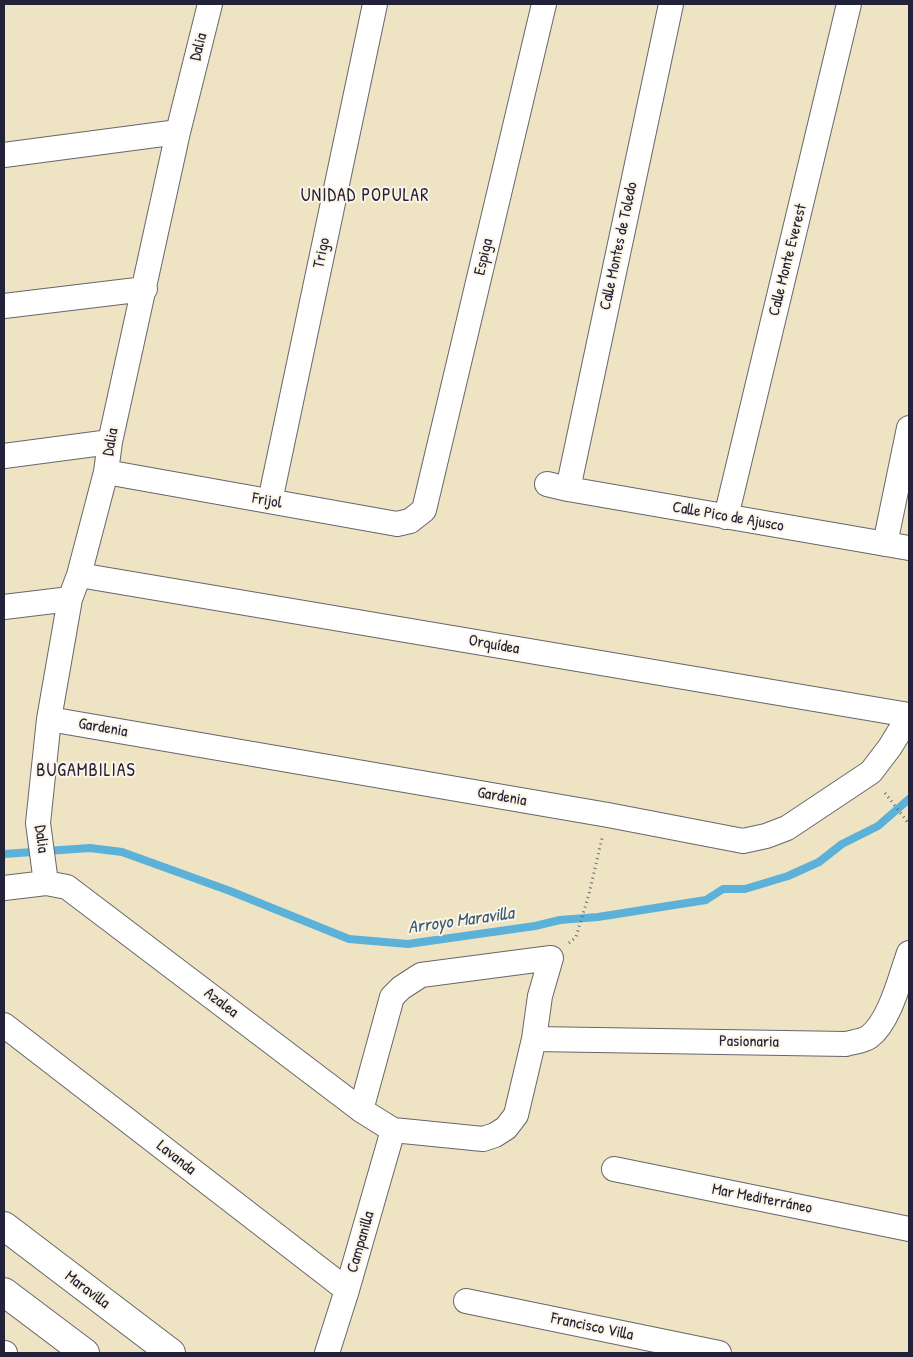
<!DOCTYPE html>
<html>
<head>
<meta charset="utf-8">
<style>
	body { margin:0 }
	#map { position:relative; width:913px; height:1357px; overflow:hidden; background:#eee3c2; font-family:"Patrick Hand",sans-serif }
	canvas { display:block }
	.frame { position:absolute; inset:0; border:5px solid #22223b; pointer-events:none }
</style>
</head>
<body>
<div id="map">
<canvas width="913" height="1357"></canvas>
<div class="frame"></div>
</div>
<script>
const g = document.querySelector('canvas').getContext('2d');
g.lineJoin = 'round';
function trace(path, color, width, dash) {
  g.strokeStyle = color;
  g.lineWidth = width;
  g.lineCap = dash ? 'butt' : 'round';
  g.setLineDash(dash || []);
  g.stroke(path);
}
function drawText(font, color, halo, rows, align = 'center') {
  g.font = font + ' "Patrick Hand",sans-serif';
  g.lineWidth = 4;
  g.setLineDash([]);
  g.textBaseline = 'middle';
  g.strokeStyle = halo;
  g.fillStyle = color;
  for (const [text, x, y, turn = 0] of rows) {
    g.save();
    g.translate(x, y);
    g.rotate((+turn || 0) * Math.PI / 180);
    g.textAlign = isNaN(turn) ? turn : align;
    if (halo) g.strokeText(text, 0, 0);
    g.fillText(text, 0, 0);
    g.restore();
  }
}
trace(new Path2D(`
	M4,854L90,848L122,852L230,891L349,939L408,944L535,926L560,920L598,917L706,900L723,889H745L788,876L819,862L842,844L878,826L909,799`), '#5cb1d8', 8);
const minor = new Path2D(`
	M4,155L178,132
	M4,306L145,289
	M4,456L110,442
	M106,472L397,524L410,521L424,510L544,4
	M547,484L568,489L909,548
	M568,489L671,4
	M270,501L375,4
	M726,517L849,4
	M885,544L909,428
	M79,575L909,715
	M4,607L70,599
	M49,719L608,815L743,841L766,836L787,828L871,772L890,747L909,716
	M46,883L38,823L49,719L70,599L79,575L106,472L110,442L178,132L210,4
	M4,888L46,883L67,887L361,1110L393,1130L483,1139L495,1135L506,1128L516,1115L534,1039L540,996L551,958L421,975L401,988L392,997L361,1110
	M4,1025L347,1290
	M534,1039L846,1044C853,1042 863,1041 869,1037C890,1021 900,978 909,953
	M614,1169L909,1229
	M466,1301L719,1353
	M4,1353H5
	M327,1353L347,1290L393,1130`);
const secondary = new Path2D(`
	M4,1226L171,1353
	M4,1292L85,1353`);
trace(minor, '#69666a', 26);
trace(secondary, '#69666a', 30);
trace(new Path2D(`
	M885,793L909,824
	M569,943L576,937L589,894L602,838`), '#69666a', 3, [1, 4]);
trace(minor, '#fff', 24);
trace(secondary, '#fff', 28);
drawText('16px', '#22223b', '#fcf5e5', [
	["Dalia",199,47,-76],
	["Calle Montes de Toledo",619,246,-78],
	["Trigo",322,253,-78],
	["Espiga",484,257,-77],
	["Calle Monte Everest",788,260,-76],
	["Dalia",111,442,-80],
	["Frijol",267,501,10],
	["Calle Pico de Ajusco",728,517,10],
	["Orquídea",494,645,10],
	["Gardenia",103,728,10],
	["Gardenia",502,797,10],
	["Dalia",41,839,83],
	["Azalea",221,1003,37],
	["Pasionaria",749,1042,1],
	["Lavanda",176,1158,38],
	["Mar Mediterráneo",762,1199,11],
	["Campanilla",361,1242,-74],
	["Maravilla",87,1290,37],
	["Francisco Villa",592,1327,12]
]);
g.letterSpacing = '1px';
drawText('18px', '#22223b', '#fcf5e5', [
	["UNIDAD POPULAR",365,196],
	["BUGAMBILIAS",86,771]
]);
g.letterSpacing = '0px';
drawText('italic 18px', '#395b7a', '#fcf5e5', [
	["Arroyo Maravilla",461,921,-8]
]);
</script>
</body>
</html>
